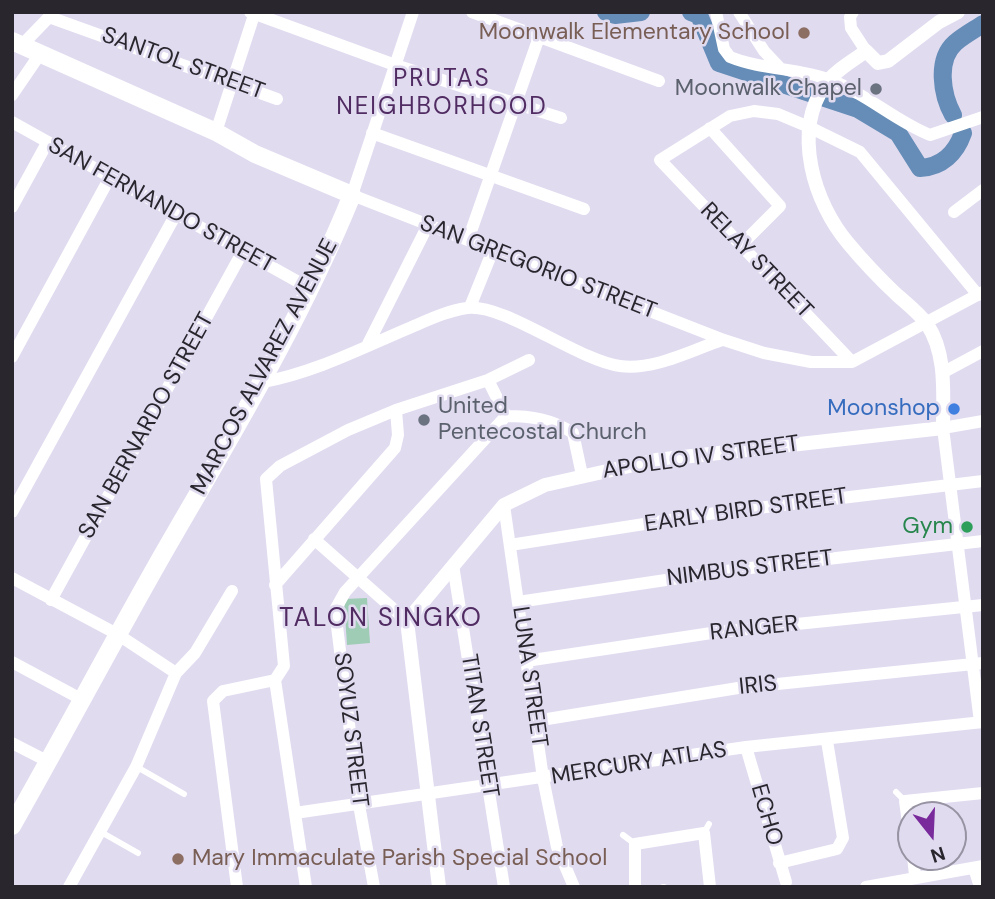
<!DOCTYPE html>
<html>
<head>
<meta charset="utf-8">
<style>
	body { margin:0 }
	#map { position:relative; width:995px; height:899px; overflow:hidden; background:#e1dbf0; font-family:"DM Sans",sans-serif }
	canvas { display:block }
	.frame { position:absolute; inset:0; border:14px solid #29262e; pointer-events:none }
	.north { position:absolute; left:897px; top:801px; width:70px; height:70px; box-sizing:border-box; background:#e1dbf0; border:2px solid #9793a2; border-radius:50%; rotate:162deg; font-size:19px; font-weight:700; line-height:28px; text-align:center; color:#29262e }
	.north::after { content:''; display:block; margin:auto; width:24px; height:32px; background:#792a9b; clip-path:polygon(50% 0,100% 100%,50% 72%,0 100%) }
</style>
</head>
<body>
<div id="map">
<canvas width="995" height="899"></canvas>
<div class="frame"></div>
<div class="north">N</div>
</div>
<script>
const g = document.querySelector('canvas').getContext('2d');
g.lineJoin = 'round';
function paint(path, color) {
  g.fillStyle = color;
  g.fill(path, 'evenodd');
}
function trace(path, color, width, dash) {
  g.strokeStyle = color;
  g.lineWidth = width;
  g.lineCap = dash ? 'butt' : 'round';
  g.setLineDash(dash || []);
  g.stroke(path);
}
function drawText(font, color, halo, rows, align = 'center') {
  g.font = font + ' "DM Sans",sans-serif';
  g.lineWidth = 5;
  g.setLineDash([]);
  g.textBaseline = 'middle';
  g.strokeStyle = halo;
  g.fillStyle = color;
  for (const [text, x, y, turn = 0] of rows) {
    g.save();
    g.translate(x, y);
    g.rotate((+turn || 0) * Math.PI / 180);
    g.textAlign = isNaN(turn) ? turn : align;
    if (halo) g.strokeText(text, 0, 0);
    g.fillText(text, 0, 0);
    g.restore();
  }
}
paint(new Path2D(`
	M367,598L370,643L347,645L344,599Z`), '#9eccb5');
trace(new Path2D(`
	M606,12L615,15L641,12
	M691,12L699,15L719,63L858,109L898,133L920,168C942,167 956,153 963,133L961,130
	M953,115C942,95 936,60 955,43C963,36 974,30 983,24`), '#658db7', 18);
trace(new Path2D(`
	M137,767L184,794
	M896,792L905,801
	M101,832L138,853
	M704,833L709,824
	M623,835L635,844
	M663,887H664`), '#fff', 6);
trace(new Path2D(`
	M250,12L395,65L561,118
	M413,12L352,195L724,340L764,353L811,362H852L983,292
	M472,12L659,81
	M716,12L724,49L730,57C762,70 798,68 831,80C867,94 895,121 930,135L983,117
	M739,12L764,51L780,68
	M853,12L850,17L851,28L866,51
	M49,17L277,99
	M22,45L53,13
	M12,95L40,54
	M12,122L311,289
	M710,128L780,206L741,245
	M216,132L255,12
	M372,133L584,209
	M12,207L47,143
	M954,212L983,190
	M468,240L539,37
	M470,307L493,250
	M367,346L428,225
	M12,357L109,179
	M852,362L660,160L730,116L754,111L778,114L809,127L860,152L978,295
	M942,373L983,351
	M488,380L506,416
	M263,382C313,373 360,349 407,329C426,321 446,311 467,308C504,303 577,360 620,366C653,371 692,350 722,340
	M504,505L543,778L557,847L574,887
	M12,512L176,214
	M314,539L407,621
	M510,545L708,514L983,481
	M453,565L504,887
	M12,578L117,634L176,673
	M275,585L395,448L398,435L396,410
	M51,600L243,251
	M518,602L733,570L983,541
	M526,661L718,632L983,605
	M12,662L81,699
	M535,721L738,688L983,663
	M980,722L943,428L983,421
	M12,743L49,762
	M746,747L786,882
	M295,813L746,747L983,722
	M911,845L905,801L983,793
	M913,857L915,875
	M779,863L837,849L843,838L827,741
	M974,868L980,887
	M69,887L136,767L176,673L195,653L232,591
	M237,887L213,701L223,691L275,680
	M306,887L275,680L284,666L266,479L280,466L348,430L396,410L488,380L529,360
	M374,887L359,805L335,610L345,592L506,416C531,416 552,419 573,433L582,475
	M635,887V844L704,833L710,887
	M866,887L983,866`), '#fff', 12);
trace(new Path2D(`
	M439,887L407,621L504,505L545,485L656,460L943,428C943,394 947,354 927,324C919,313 906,303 896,294C879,278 863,261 848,243C814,203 792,132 825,85C834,71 853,61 866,51L878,63L888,61L939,22L958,12`), '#fff', 14);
trace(new Path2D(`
	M12,41L216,132L255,154L352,195C300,323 228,441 159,561C109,649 62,738 12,826`), '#fff', 18);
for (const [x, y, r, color] of [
	[804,33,7,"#8d6e63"],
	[876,89,7,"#6b7280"],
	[954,409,7,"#3f7fe0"],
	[424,420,7,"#6b7280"],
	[967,527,7,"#2e9e5b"],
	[178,859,7,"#8d6e63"]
]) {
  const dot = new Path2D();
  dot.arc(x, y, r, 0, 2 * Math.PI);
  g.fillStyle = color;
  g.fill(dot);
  trace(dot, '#e1dbf0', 2.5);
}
drawText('23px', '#785e54', '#e1dbf0', [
	["Moonwalk Elementary School",790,33],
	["Mary Immaculate Parish Special School",192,859,"left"]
], 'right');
drawText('23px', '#29262e', '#e1dbf0', [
	["SANTOL STREET",183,64,20],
	["SAN FERNANDO STREET",161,206,29],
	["RELAY STREET",756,261,46],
	["SAN GREGORIO STREET",538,268,21],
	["MARCOS ALVAREZ AVENUE",265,367,-62],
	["SAN BERNARDO STREET",147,426,-61],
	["APOLLO IV STREET",701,458,-8],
	["EARLY BIRD STREET",746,511,-8],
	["NIMBUS STREET",750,569,-7],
	["RANGER",754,629,-6],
	["LUNA STREET",529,677,82],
	["IRIS",758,686,-6],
	["TITAN STREET",479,726,81],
	["SOYUZ STREET",350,730,83],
	["MERCURY ATLAS",639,764,-9],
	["ECHO",766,815,74]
]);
drawText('23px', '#5b616d', '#e1dbf0', [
	["Moonwalk Chapel",862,89],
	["United",438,407,"left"],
	["Pentecostal Church",438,433,"left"]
], 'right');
drawText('23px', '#366cbe', '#e1dbf0', [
	["Moonshop",940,409]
], 'right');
drawText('23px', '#27864d', '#e1dbf0', [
	["Gym",953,527]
], 'right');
g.letterSpacing = '2px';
drawText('24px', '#512c63', '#e1dbf0', [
	["PRUTAS",442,80],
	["NEIGHBORHOOD",442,108]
]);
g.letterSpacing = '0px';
g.letterSpacing = '2px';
drawText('26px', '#512c63', '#e1dbf0', [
	["TALON SINGKO",381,619]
]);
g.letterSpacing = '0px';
</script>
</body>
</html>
